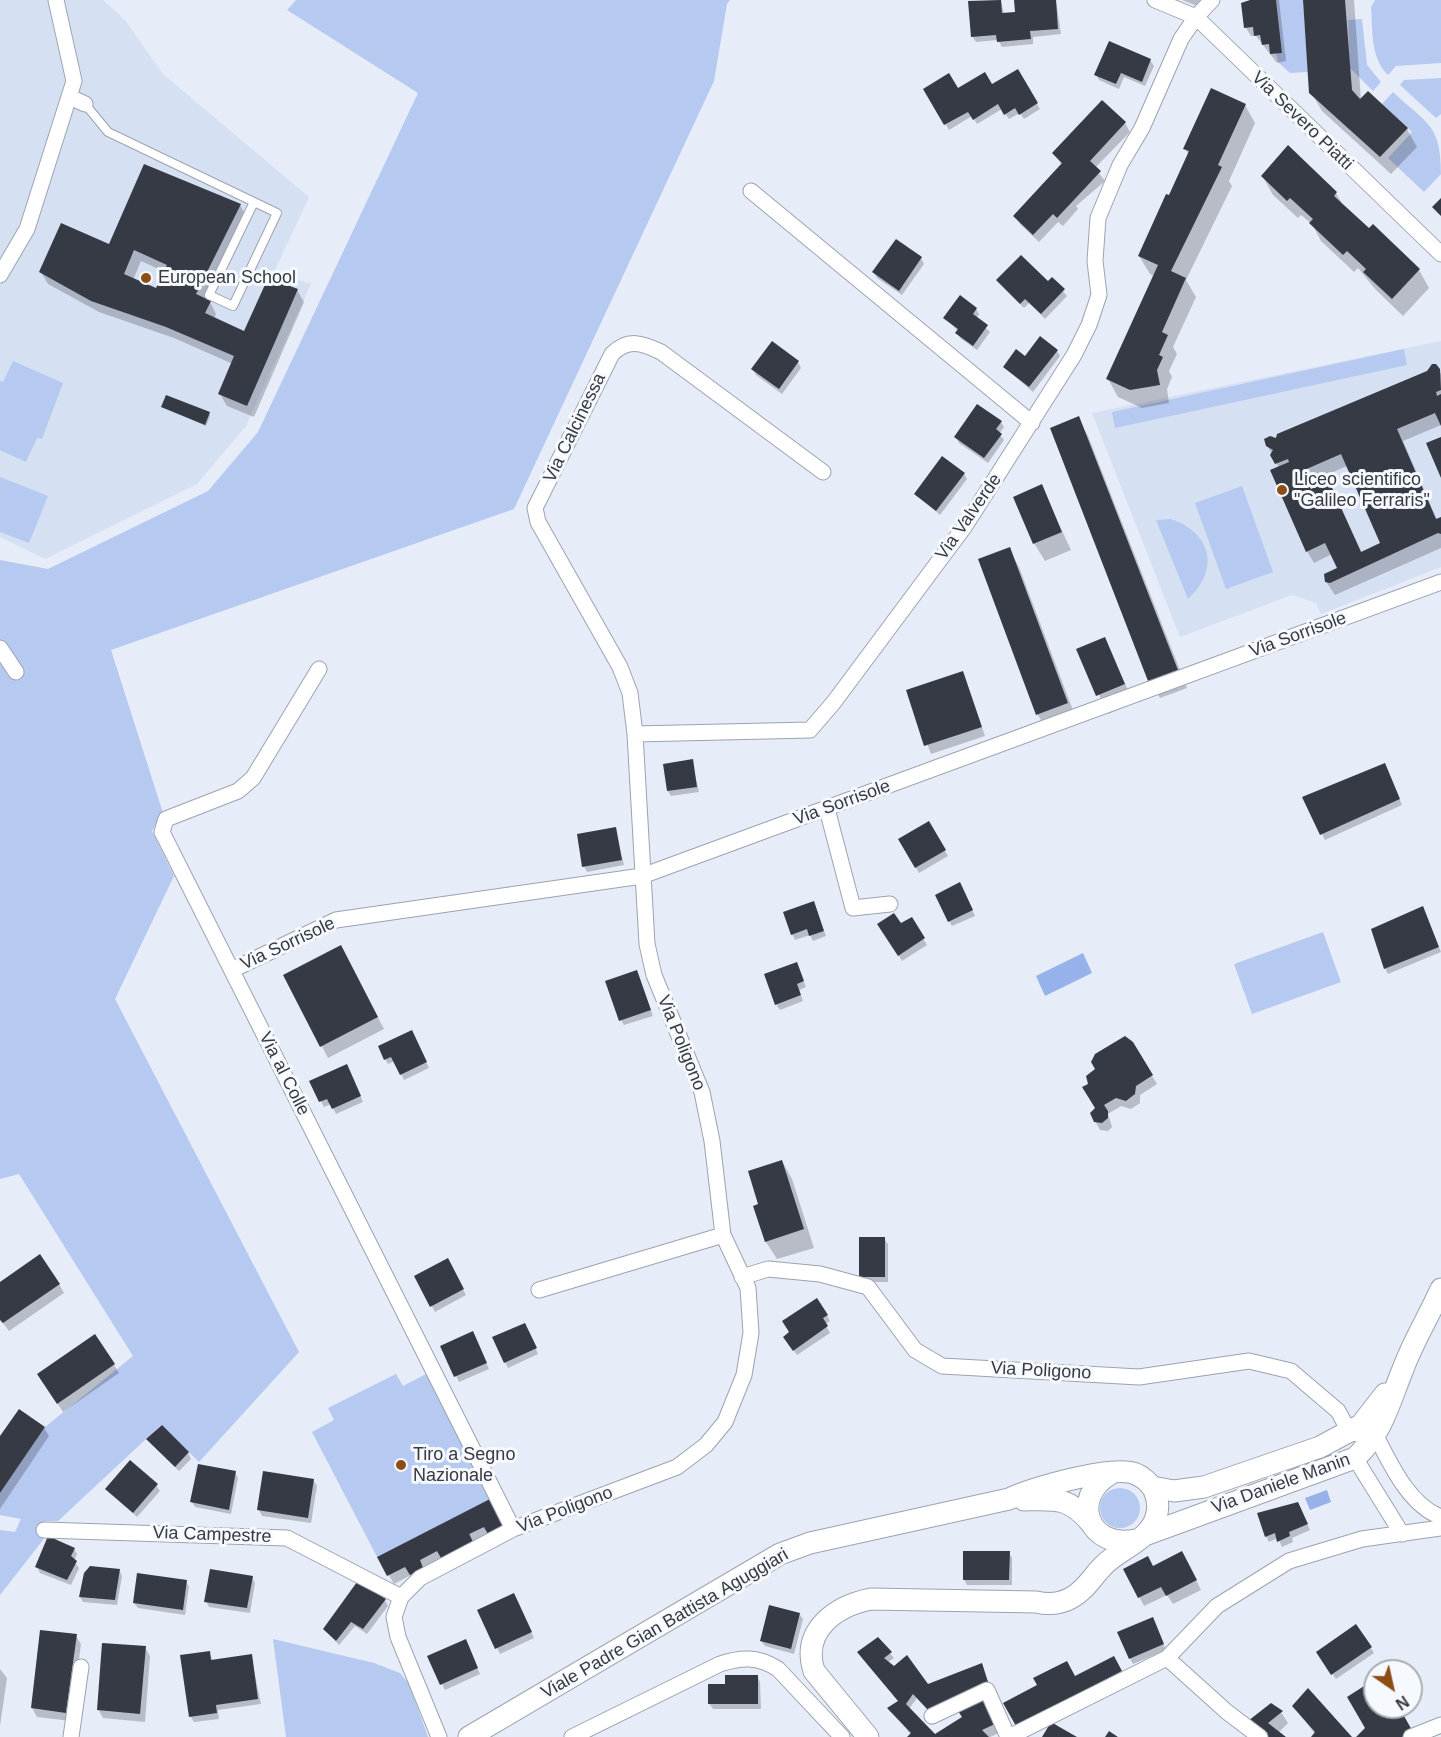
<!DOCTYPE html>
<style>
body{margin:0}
#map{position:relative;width:1441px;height:1737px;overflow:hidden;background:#e6ecf8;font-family:Helvetica,sans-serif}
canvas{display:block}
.north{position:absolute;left:1363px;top:1659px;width:60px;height:60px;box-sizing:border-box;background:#f6f9fe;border:2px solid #aaadb2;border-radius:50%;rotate:146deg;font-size:16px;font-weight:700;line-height:24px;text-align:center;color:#383a3f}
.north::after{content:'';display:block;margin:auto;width:21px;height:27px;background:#8d4d17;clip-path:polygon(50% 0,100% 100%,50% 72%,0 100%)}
</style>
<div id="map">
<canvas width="1441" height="1737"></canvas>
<div class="north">N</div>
</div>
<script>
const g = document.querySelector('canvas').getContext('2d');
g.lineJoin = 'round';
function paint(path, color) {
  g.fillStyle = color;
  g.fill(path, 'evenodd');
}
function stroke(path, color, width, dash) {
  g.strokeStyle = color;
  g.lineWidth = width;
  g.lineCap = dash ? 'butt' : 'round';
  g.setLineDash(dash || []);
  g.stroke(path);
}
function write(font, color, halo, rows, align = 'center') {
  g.font = font + ' Helvetica,sans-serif';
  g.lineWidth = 6;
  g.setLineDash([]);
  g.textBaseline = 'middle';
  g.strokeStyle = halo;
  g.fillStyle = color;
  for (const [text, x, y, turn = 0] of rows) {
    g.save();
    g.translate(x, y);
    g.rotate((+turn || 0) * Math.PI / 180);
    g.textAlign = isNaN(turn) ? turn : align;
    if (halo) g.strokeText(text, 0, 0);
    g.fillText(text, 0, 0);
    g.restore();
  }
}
paint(new Path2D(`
 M0 0H103L125 20 163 74 309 197 274 272 311 284 246 426 197 484 45 559 0 537Z
 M1441 341V567L1321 614 1316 603 1292 595 1180 637 1092 413Z`), '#d6e0f3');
paint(new Path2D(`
 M296 0H730L727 4 714 81 514 509 111 650 163 813 152 831 174 876 115 999 299 1352 199 1462 161 1425 58 1521H45L43 1540 0 1595V1530L15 1532 21 1519 0 1515V1493L45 1427 133 1356 19 1174 0 1179V560L48 569 208 491 258 432 418 93 287 10Z
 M1276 0H1303L1308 72 1290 73 1278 62 1276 54 1282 52Z
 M1375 0H1441V63L1396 66 1388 75C1370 57 1373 31 1371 7Z
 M1362 19 1367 65 1381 82 1373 91 1350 68 1348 20Z
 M1441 78V114L1436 118 1400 85 1404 80Z
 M1393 92C1427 124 1441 124 1441 174L1424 192 1388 158 1412 132 1382 104Z
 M1404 349 1407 365 1115 428 1112 412Z
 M13 361 63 383 42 439 37 438 26 462 0 450V381L3 382Z
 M0 477 48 496 29 543 0 532Z
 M1242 486 1273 572 1226 589 1195 503Z
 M1171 519C1212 533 1220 570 1188 599L1156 520Z
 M1323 932 1341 982 1252 1014 1234 964Z
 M396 1374 403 1386 426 1374 504 1526 488 1534 483 1527 470 1534 473 1542 441 1558 437 1551 420 1560 423 1568 410 1575 405 1567 387 1576 312 1432 334 1420 328 1408Z
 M1100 1508a20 20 0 1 1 40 0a20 20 0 1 1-40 0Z
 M273 1639 374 1663 400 1673 409 1684 428 1737H286Z`), '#b6c9f1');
paint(new Path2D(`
 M1083 953 1092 973 1045 996 1036 976Z
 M1327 1490 1331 1502 1310 1510 1305 1498Z`), '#97b2eb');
paint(new Path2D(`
 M1001 0 1004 14 1016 13 1015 0H1056L1061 34 1033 37V44L1002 47 998 40 976 42 972 36 970 2Z
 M1182 0H1200L1197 6Z
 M1252 0H1279L1286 61 1277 63 1256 36H1251L1246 28Z
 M1304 0H1354L1361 101 1407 129 1417 147 1391 174 1322 111 1311 92Z
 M1150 60 1154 66 1145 86 1124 77 1119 89 1099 80 1096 75Z
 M1017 71 1040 109 1024 119 1020 113 1009 119 1002 109 977 124 972 116 949 130 925 89 958 90 992 86Z
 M1245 105 1255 123 1229 181 1232 186 1186 280 1196 297 1173 347 1177 354 1169 371 1172 377 1167 389 1169 403 1142 408 1118 397 1108 379 1154 276 1150 274 1139 256 1189 155 1185 149Z
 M1125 123 1130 132 1095 168 1105 181 1076 206 1078 209 1063 226 1058 222 1039 242 1020 224 1015 216 1062 165 1054 154Z
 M1288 147 1336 193 1344 207 1369 230 1419 270 1429 288 1403 316 1376 290 1358 268 1354 272 1321 241 1312 224 1301 215 1298 218 1273 195 1263 177Z
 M240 205 247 217 205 300 210 302 216 314 214 319 245 333 297 290 304 302 254 417 227 406 220 394 233 364 174 338 99 312 48 284 41 272 109 246ZM141 261 165 272 156 290 133 280Z
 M896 241 921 258 924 264 902 295 877 278 874 272Z
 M1052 279 1067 296 1045 319 1029 303 1024 308 998 281 1048 283Z
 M976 309 979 314 976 319 990 332 977 350 960 338 958 331 945 318Z
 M772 344 798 362 801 368 782 394 756 375 753 369Z
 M1057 351 1060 356 1033 392 1004 367 1025 358Z
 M1435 365 1441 374V425L1403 441 1437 520 1441 518V548L1335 595 1325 580 1339 569 1332 554 1314 563 1307 551 1279 468 1266 443 1428 372ZM1347 466 1382 544 1362 553 1329 483 1311 491 1308 483Z
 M163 407 209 413 210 416 206 426Z
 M1078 418 1088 436 1187 688 1160 698 1150 680 1052 429Z
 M1001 422 1004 427 999 434 1004 440 988 463 959 443 956 437Z
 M964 474 967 479 940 515 916 494Z
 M1041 486 1071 550 1045 561 1034 543Z
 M1009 549 1019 567 1077 721 1048 732 1038 715 980 560Z
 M1104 639 1134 703 1108 714 1078 650Z
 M962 672 985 736 931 754 907 691Z
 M692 761 699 792 671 796 668 791Z
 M1387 770 1402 805 1325 840 1322 834Z
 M928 823 948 856 919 873 900 839Z
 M615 828 624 865 587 872 584 866Z
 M963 890 975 916 952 926 949 921Z
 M816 908 826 936 813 941 810 935 795 940 792 934Z
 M1425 913 1441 952 1388 974 1385 968Z
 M911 919 927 945 902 961 879 924 901 926Z
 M347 959 384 1029 328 1058 285 976Z
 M797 964 806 987 799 990 803 1001 780 1010 776 1004Z
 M639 978 653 1016 624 1025 621 1020Z
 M414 1037 429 1068 404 1080 395 1061 388 1064 385 1059Z
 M1132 1043 1157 1084 1140 1095V1103L1131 1109 1121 1106 1108 1114 1112 1127 1108 1131 1100 1130 1095 1121Z
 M350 1071 363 1102 336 1114 331 1104 324 1107 311 1082Z
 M782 1161 792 1179 814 1248 777 1259 766 1242 760 1205Z
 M884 1239 888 1244V1282H864L860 1276Z
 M447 1260 466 1295 435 1312 416 1277Z
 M0 1283 59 1284 64 1293 9 1331 0 1319Z
 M827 1315 830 1321 825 1324 830 1333 797 1355 785 1337Z
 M528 1330 538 1354 508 1368 494 1338Z
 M476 1339 489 1369 459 1382 442 1346Z
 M114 1365 119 1373 63 1412 44 1383Z
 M44 1428 49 1436 0 1509V1439Z
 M148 1439 188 1453 191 1459 179 1471Z
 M235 1472 238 1478 231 1514 195 1507 192 1502Z
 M313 1480 317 1486 311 1523 262 1516 259 1510Z
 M156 1485 160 1491 137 1517 107 1489Z
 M490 1501 508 1535 416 1582 411 1575 394 1584 379 1558Z
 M1301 1510 1310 1530 1292 1538 1293 1542 1282 1547 1278 1538 1269 1542 1266 1536Z
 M74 1549 77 1554 74 1561 79 1568 71 1585 40 1573 37 1567Z
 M1009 1553 1012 1558V1585H967L964 1579Z
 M1187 1561 1201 1590 1173 1604 1167 1595 1144 1606 1125 1570Z
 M119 1570 122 1576 117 1605 83 1602 80 1597Z
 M252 1578 255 1583 250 1613 209 1607 206 1601Z
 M186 1581 189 1587 185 1615 138 1608 134 1603Z
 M385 1600 388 1606 367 1634 355 1626 339 1645 325 1629Z
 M517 1600 534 1638 500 1654 479 1610Z
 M799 1614 803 1619 794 1654 765 1646 761 1641Z
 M1155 1624 1166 1650 1133 1664 1130 1658Z
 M1356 1626 1374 1653 1336 1679 1321 1658Z
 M76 1636 81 1644 71 1721 37 1717 32 1708Z
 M878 1639 894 1658 887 1663 928 1686 981 1665 993 1694 980 1699 999 1733 990 1737H909L911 1735 889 1708 899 1702 862 1658ZM917 1698 936 1720 957 1708 963 1718 935 1735 909 1709Z
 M468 1647 480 1674 445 1690 429 1657Z
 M145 1648 150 1656 145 1722 103 1718 98 1709Z
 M209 1653 213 1661 251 1656 261 1704 218 1710 219 1719 194 1722 191 1717 182 1656Z
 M1113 1658 1123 1677 1020 1731 1075 1678Z
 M0 1669 7 1678 0 1726Z
 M757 1676 760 1682 761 1709H713L709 1703 726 1685Z
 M1294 1706 1350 1737H1313L1315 1734Z
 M1281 1712 1288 1723 1278 1733 1283 1737 1250 1722Z`), '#0003');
paint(new Path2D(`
 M1001 0 1002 13 1015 12 1014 0H1056L1058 29 1030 31 1031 39 997 42 996 35 971 37 968 1Z
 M1250 0H1276L1282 53 1270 54 1269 44 1262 45 1260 35 1254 36 1253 27 1244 28 1241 3Z
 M1303 0H1345L1352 90 1360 99 1368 91 1408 128 1380 157 1309 93Z
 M1109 41 1151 59 1142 82 1121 73 1116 84 1094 75Z
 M1018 69 1038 103 1019 115 1015 108 1004 115 998 104 973 120 968 112 944 125 923 89 949 73 958 88 985 72 992 84Z
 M1211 88 1246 104 1218 165 1222 167 1171 271 1186 278 1162 332 1168 335 1159 355 1163 357 1157 370 1160 385 1130 390 1106 379 1158 265 1138 256 1166 194 1169 195 1189 151 1183 149Z
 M1102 100 1126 122 1090 161 1101 171 1057 218 1053 214 1033 235 1013 216 1062 163 1052 153Z
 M1288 145 1337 192 1334 196 1369 228 1373 224 1420 269 1392 299 1363 272 1366 269 1347 251 1343 255 1309 223 1313 219 1290 198 1287 201 1261 176Z
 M144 164 241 204 196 294 211 301 205 313 244 331 268 278 298 289 247 406 218 394 234 356 166 327 91 301 39 272 61 223 109 244ZM134 250 167 265 156 288 124 274Z
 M1441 198V216L1432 207Z
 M896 239 922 257 899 291 872 272Z
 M1021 255 1048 281 1052 277 1065 289 1041 314 1025 299 1020 304 996 280Z
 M960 295 977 308 973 314 988 325 973 346 955 333 958 329 943 318Z
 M1040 336 1058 350 1029 387 1003 367 1016 349 1025 356Z
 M772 341 799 361 779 389 751 369Z
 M1432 364H1436L1440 369 1441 390 1436 392 1437 396 1441 394V426L1435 413 1397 429 1436 519 1441 517V534L1438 533 1330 583 1325 582 1324 574 1337 568 1325 543 1306 552 1270 470 1289 462 1288 459 1275 464 1270 455 1273 450 1266 446 1264 439 1270 436 1276 438 1277 434 1427 371ZM1341 454 1380 543 1361 552 1329 481 1311 489 1302 471Z
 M166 395 210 412 205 425 161 407Z
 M977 404 1002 421 996 429 1002 434 984 458 954 437Z
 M1079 416 1178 670 1148 681 1050 428Z
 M1441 437V478L1426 443Z
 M942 456 965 473 936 511 914 494Z
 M1042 484 1062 532 1033 544 1013 497Z
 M1010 547 1068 703 1036 715 978 559Z
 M1105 637 1125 684 1096 696 1076 649Z
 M963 671 982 727 924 746 906 690Z
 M693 759 697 787 667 791 663 764Z
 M1385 763 1400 799 1320 835 1302 797Z
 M929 821 946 850 915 868 898 839Z
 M616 827 622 860 582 867 577 834Z
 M960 882 973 910 948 922 935 895Z
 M814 901 824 931 809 936 807 929 791 935 783 912Z
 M1423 906 1439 947 1384 969 1371 929Z
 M894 913 901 923 912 917 925 938 898 956 877 924Z
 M341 945 378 1017 320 1047 283 975Z
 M797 962 804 981 797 984 801 995 775 1005 764 974Z
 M637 970 651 1010 619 1021 605 981Z
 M412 1030 427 1062 400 1075 391 1057 384 1060 378 1046Z
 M1125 1036 1133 1042 1153 1075 1136 1086 1135 1094 1126 1101 1116 1098 1104 1105 1108 1111V1118L1102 1123 1094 1122 1090 1113 1095 1108 1082 1087 1088 1084 1086 1076 1095 1069 1091 1062 1095 1054Z
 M347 1064 361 1096 332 1109 327 1099 319 1102 309 1081Z
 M782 1160 804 1229 765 1242 753 1206 758 1204 748 1171Z
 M859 1237H885V1277H859Z
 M40 1254 60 1284 3 1323 0 1320V1282Z
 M448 1258 464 1289 430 1307 414 1276Z
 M817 1298 828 1315 823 1318 828 1326 793 1351 783 1337 789 1332 782 1321Z
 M525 1323 537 1348 504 1363 492 1337Z
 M473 1331 487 1363 454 1377 440 1346Z
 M95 1334 115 1364 57 1404 37 1374Z
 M19 1409 45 1427 0 1493V1436Z
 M162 1425 189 1452 175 1467 146 1439Z
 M130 1460 158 1484 133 1513 105 1489Z
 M198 1464 236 1471 229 1510 190 1502Z
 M263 1471 314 1479 308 1518 257 1510Z
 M490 1499 504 1526 488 1534 484 1527 469 1534 473 1542 441 1558 437 1551 420 1560 423 1568 410 1575 405 1567 387 1576 377 1557Z
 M1298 1502 1308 1524 1289 1532 1290 1536 1277 1542 1275 1533 1265 1537 1257 1513Z
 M48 1536 75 1548 71 1556 77 1561 67 1580 35 1567Z
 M963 1551H1010L1009 1580H963Z
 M1182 1551 1197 1580 1166 1596 1161 1587 1138 1598 1123 1569 1148 1556 1153 1566Z
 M90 1566 120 1569 115 1600 79 1597 84 1573Z
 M210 1569 253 1576 247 1608 204 1602Z
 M137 1573 187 1580 183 1610 133 1603Z
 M357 1582 386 1599 363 1629 351 1622 336 1641 323 1629Z
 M514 1593 532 1632 495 1649 477 1610Z
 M769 1605 800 1613 791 1649 760 1641Z
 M1153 1617 1164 1644 1129 1659 1117 1632Z
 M1356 1624 1372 1647 1331 1675 1316 1652Z
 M40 1630 77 1634 66 1713 31 1708Z
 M878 1637 892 1652 884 1658 894 1666 907 1655 928 1684 982 1663 989 1685 930 1712 913 1694 906 1704 935 1734 962 1717 956 1708 982 1698 995 1724 982 1730 989 1737H907L911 1733 887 1708 898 1701 857 1652Z
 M466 1639 478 1668 440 1685 427 1656Z
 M102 1643 146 1646 140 1714 97 1710Z
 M210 1651 211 1660 252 1654 258 1699 216 1705 217 1713 189 1717 180 1655Z
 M1114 1656 1122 1671 1016 1726 1003 1703 1037 1685 1033 1678 1067 1661 1075 1676Z
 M725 1675H758V1704H708V1684H725Z
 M1375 1679V1707H1399L1413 1732 1402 1737H1356L1365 1728 1347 1697Z
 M1308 1688 1352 1737H1311L1315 1732 1292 1706Z
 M1271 1703 1283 1711 1268 1723 1286 1737H1267L1248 1721Z
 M1051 1722 1063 1729 1077 1737H1042Z
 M1109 1731 1118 1737H1105Z`), '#363a44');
const lane = new Path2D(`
 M85 104 108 132 277 213 233 306 209 295 254 202`);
const street = new Path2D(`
 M1155 0 1196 17 1441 254
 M70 97 85 104
 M751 191 1032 423
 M0 275 27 229 74 81 56 0
 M0 648 16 672
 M319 669 253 778 238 791 166 819 162 832 513 1529
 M635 734 630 693 620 667 538 522 535 508 612 354C628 338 642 343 661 352L823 472
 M827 809 853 908 890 904
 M232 970 336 920 642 876 1441 582
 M742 1277 768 1269 820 1274 868 1287 915 1350 942 1366 1139 1377 1249 1361 1291 1371 1338 1411 1350 1433 1376 1436C1391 1465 1409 1505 1441 1517
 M539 1290 723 1235
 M1355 1458 1402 1534
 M44 1530 287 1538 401 1597
 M1167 1658 1227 1712 1260 1737
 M932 1716 987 1690 1008 1737
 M71 1737 81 1667
 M439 1737 398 1637 394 1617 401 1597 420 1578 513 1529 677 1467 706 1445 725 1422 744 1375 751 1333 748 1288 723 1235 712 1141 702 1092 654 975 647 944 635 734 810 730 834 702 965 526 1074 355 1089 325 1099 295 1095 261 1098 218 1120 165 1142 128 1181 39 1196 17 1212 0
 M572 1737 720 1664C741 1657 758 1656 778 1669L842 1737
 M1009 1737 1167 1658 1217 1606 1289 1561 1362 1539 1441 1528
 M1411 1737 1441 1725`);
const secondary = new Path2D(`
 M1110 1474C1069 1499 1089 1550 1136 1540
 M1152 1487 1174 1491 1204 1487 1320 1447 1361 1425 1385 1394
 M1024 1500C1056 1499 1069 1497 1091 1523
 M1145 1535 1355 1458C1383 1433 1389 1403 1403 1369 1413 1342 1429 1316 1441 1289
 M469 1737 780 1554 810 1543 1009 1499C1033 1488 1109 1466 1133 1473 1142 1476 1150 1483 1154 1490 1158 1499 1159 1508 1156 1517 1150 1540 1119 1549 1103 1566 1092 1577 1086 1590 1071 1598 1060 1604 1049 1605 1036 1602L871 1599C836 1606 801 1630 814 1671L868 1737`);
stroke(lane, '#9da3ae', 10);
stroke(street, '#9da3ae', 17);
stroke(secondary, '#9da3ae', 23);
stroke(lane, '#fff', 8);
stroke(street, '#fff', 15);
stroke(secondary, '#fff', 21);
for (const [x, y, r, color] of [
 [146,278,6,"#8d4d17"],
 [1282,490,6,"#8d4d17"],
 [401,1465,6,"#8d4d17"]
]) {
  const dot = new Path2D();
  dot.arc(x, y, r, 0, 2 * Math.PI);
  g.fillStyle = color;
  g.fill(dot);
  stroke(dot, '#f6f9fe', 2);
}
write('18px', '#383a3f', '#f6f9fe', [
 ["Via Severo Piatti",1302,121,44],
 ["Via Calcinessa",575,428,-64],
 ["Via Valverde",969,517,-55],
 ["Via Sorrisole",1298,635,-20],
 ["Via Sorrisole",842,803,-20],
 ["Via Sorrisole",288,944,-25],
 ["Via Poligono",681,1043,68],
 ["Via al Colle",284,1074,63],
 ["Via Poligono",1041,1371,3],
 ["Via Daniele Manin",1281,1484,-20],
 ["Via Poligono",565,1510,-21],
 ["Via Campestre",212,1535,2],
 ["Viale Padre Gian Battista Aguggiari",665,1624,-30]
]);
write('18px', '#383a3f', '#f6f9fe', [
 ["European School",158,278],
 ["Liceo scientifico",1294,480],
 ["\"Galileo Ferraris\"",1294,501],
 ["Tiro a Segno",413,1455],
 ["Nazionale",413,1476]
], 'left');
</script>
